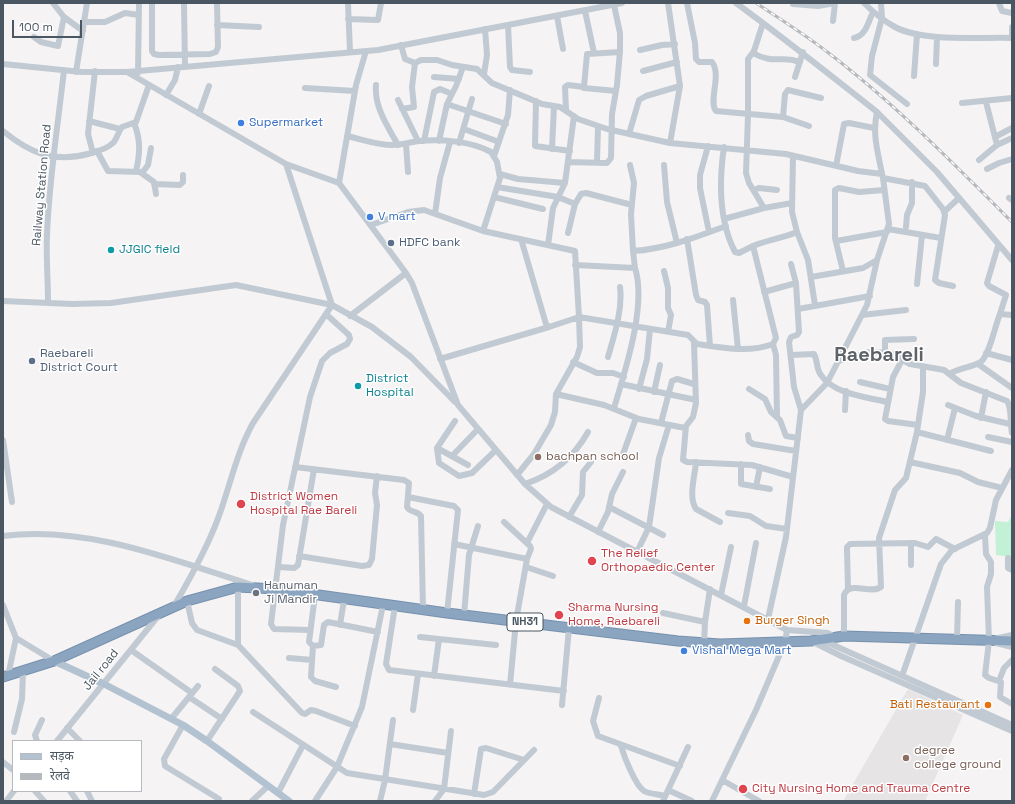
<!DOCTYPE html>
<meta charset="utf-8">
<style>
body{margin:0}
#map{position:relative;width:1015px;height:804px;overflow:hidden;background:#f5f3f3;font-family:"Space Grotesk","Noto Sans Devanagari",sans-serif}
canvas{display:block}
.frame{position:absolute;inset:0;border:4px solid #4a5661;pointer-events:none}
.legend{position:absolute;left:12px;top:740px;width:130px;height:52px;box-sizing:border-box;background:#fff;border:1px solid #b7bbc0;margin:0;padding:5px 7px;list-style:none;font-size:12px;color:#4a5661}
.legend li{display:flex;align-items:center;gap:8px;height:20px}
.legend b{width:20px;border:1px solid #b7bbc0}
.scale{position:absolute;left:12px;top:20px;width:70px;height:18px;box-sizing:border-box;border:2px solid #4a5661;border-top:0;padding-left:5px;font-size:12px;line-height:14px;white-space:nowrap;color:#4a5661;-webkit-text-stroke:3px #fff;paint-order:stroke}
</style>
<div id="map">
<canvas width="1015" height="804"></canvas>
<div class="frame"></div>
<ul class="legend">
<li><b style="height:5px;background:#b3c2d1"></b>सड़क</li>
<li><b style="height:5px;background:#b5b8bd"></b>रेलवे</li>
</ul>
<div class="scale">100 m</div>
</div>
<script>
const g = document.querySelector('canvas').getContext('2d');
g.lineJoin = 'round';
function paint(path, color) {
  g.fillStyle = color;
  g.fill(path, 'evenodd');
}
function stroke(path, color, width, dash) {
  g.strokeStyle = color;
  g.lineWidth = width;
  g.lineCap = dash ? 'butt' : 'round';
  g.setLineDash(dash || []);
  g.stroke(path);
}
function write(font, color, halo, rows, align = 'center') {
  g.font = font + ' "Space Grotesk",sans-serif';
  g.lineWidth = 3;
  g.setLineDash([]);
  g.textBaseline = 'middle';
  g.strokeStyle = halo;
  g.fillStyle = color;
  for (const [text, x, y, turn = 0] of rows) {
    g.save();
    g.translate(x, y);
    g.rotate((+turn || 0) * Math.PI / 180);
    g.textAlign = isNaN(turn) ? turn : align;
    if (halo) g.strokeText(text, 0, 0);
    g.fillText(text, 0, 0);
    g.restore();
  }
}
paint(new Path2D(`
 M908 689 963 715 925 801H843Z`), '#e6e4e5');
paint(new Path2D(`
 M1012 515V557L996 555 995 521 1008 522Z`), '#c3f1d5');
const highway = new Path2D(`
 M3 677 54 661 187 601 238 587 276 589 447 613 678 641 720 644 811 641 844 636 1012 641`);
stroke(highway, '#7690ad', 11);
stroke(new Path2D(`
 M53 3 64 17 83 31
 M152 3V51L154 54 159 55 210 54 216 52 218 47 217 3
 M184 3 185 66
 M348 3 350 52
 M668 3 680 86 670 143 786 154 858 171 882 174 883 178 889 224 877 260 867 305 827 383 801 410 786 537 768 619
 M687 3 695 43 696 59 699 62H712C722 75 708 101 716 111L783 117 809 126
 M736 3C784 38 830 75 877 112
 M864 3C873 12 884 21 895 27 923 42 980 37 1012 38
 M881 3 882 18 872 56 870 75 907 104
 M999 3 1002 11 1012 13
 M793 4 818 6 835 3 833 21
 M585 11 594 53
 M557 16 563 49
 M348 19 378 20 381 3
 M84 22H105L125 13 139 15
 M763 23 754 51 748 59V115L746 173 749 183 764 208 792 203
 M217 25 259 27
 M508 25 510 67 512 70 530 72
 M34 37 41 42 58 46 64 17
 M854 38C866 36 868 22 873 12
 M1012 38V27
 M401 45 405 59 415 63
 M640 50 662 45 675 44
 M753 53C773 65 784 55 799 62
 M3 64 82 72H127L286 164 339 183 406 273 412 283 458 405 525 484 551 507 787 630 785 642 756 710 712 801
 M936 64 937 37
 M643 71 677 62
 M76 72 87 3
 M127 72 378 50 622 3
 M138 73 139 3
 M484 74 487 55 485 29
 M914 76 917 34
 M434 77 459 79
 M795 77 803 52
 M376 85C374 107 388 127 398 145
 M305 88 355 91
 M584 88 616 91
 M166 95 175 80 178 67
 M398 100 418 141
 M536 101 535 146 570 151
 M986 102 997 145 1012 138
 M962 103 1012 98
 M447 104 506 124
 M402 109 414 107 412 87 415 63 421 60H437L452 65 477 69 492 83 542 104 560 107 578 119 607 129 670 143
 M566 110 565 87 568 85 584 87 587 54 620 52
 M199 114 209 86
 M783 117 785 94 788 90 821 98
 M89 121 120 129
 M134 123C141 140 140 154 136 171
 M464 129 499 142
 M3 131C30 153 53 163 88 154 96 152 107 149 113 143 117 139 118 132 122 127L136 122 149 85
 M629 134 639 100 646 96 680 86
 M347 136C361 139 377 145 392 145 401 145 410 142 419 141 441 139 471 141 491 152L497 162 500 178 483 231
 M995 137 1012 128
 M424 141 434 92 440 89 452 94
 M439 141 447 104 456 86 463 67
 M459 143 472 99
 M406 144 408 172
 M708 146 700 175V188L709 232
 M552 149 554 106
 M97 151 108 171 140 172 154 182 156 194
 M93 153 88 134 95 71
 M494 156 508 115 510 90
 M793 156 792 212 797 232 808 260 815 305
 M979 160 997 145
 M569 162 607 163 611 158 612 114 617 85 620 51V33L614 5
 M597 162 598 126
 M630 165 634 183 631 214 633 251
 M664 165 667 202 677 243
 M836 166 844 124 849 123 874 128
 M987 169 999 163 1012 159
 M142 173 148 165 151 148
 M500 174 518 179 565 183
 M882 174C878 152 872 135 877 112L937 172 1012 260
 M883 178 925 186 943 209 945 215 935 280 939 283 953 286
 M339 183 356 85 366 51
 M154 184 180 185 183 182V175
 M497 187 558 197 575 204
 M754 190 759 188 777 190
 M494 197 543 209
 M1009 198 1012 200
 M945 211 959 198
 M435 214 440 178 450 142
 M724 219 764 208
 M371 225 408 212 424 210 483 231 575 251 579 317 688 335 697 344C722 348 749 353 773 344L776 338 753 246 739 253 735 252C719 221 719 181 724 147
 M906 227 907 215 912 203V182
 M888 229 941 238
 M568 233 575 204 581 194 586 193 632 205
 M687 239 696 295 698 300 705 302 707 305 710 346
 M836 241 887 232
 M548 245 553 208 565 183 574 116
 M753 246C768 240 783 238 797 232
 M998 246 987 283 989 286 1006 295 1000 314 1012 315
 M791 264 796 283 799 332 797 335 791 337 789 342 794 387 801 410
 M575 265 635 268 633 251C666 249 696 237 726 226
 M664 271 668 288V308L671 315 668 332
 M843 271 835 238V190L839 188 859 192 884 190
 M811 277 863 268 877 260
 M917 284 922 235
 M764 292 796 283
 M733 300 738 349
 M3 301 72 304 111 303 236 285 332 305 372 327 411 357 455 402
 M48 303C48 280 46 258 47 235 49 180 58 125 64 70
 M798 309 870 296
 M862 315 906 310
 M350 316 406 273
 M694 343 696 403 693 417 686 426 683 460 687 462 752 465 793 477
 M773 344 776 355 777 417
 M885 352V340L914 339
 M986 353 1012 360
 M791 355 814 354C818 361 816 369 821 375 833 394 867 397 887 402
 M608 357C614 336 623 309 620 287
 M440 359 549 327
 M839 361 869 352 890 353 910 364 944 370 961 383 1007 401C1012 407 1010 424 1012 433
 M573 362 597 373H613L624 377
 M978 364 1012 388
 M949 374C961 367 969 368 979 363 989 359 995 325 1000 314
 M860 382 890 389
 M621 384 696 400
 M639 389 647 359 650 329
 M749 389 765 399 771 412 780 420 786 436 798 438
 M654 392 660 365
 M556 394 604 405 639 419 685 428
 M948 405 976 416 1010 424
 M614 408C625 371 647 305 635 268
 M845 410 846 391
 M981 418 986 392
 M455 421 437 448 439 463 459 476 472 473 496 450
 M661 423 672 381 677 379 694 384
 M918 425 923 392V367
 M917 432 991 451
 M748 435 749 441 753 444 796 451
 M988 437 1012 442
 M3 440 12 502
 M947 440 955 408
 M437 448 468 465
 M452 456 478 429
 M622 457 636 418
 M696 462C695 476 688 497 696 509L720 522
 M910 462 960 473 978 482 1002 488
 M741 464V484L770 489
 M295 467 404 480 409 483 407 507C410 513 417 510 421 516L423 610
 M517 475 534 454 551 425 555 412 556 394 577 357 580 347 579 317 549 327 546 324 521 239
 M525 484C552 475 574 457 588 432
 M756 487 760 467
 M408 497 454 506 458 510 447 613
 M609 507 663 535
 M728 513 750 516 766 526 787 529
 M569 517 582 495 583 472 591 462
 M504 522 530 546 531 549 527 559
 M598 532 608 512 612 494 623 472
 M3 536C87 525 173 560 252 585
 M985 536 986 554 991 562V574L987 587 989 641 985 675 989 678 1001 682 1000 697 1012 704
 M527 543 547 504
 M911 543V565
 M454 544 527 559 516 621 510 685
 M637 552 649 527 659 458 669 425
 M299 556 362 566 369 565 372 559 377 505 375 493 377 476
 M1008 558V568L1012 570
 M279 567 294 568 298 565 314 469
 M526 567 553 576
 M238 587V645
 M848 589 847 550V547L850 544 915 543 928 547 936 539 955 549
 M315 595 309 642 313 646 311 677 315 681 336 687
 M721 595 731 547
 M187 601 192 623 197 630 238 645 302 713 305 714 311 710 316 711 355 726
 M3 605 16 638 54 661
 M174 606C191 577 209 545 220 513 231 482 237 452 253 423L332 305 286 164
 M395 606 386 664 389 670 564 691
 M744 606 756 543
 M663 613 705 622
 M464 615 469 555 478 526
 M340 625 344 600
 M310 630 274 629 271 624 283 525 310 397 322 361 330 353 347 344 350 339 349 335 327 315
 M787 630 828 633 835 637
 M844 636V595C850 580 870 595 881 587L879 538 895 490 906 478 917 432 918 425 888 421 885 419 893 377 902 360
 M420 637 496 645
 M957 639 958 602
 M994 639 1012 635
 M822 640 1012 725
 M811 641 841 656 1012 731
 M704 643 705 622 710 589
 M996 643 1012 647
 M313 646 321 645 324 625 328 622 378 632
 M131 650 192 693
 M289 658 312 660
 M8 676 16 638
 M434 676 439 639
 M902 676 941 564 952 550 987 533 990 528 996 500 1012 470
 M999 681 1004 668 1012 660
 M189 697 222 719
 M599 698 593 721 598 736 680 766
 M562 705 569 628
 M413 710 418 674
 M253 712 347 773 484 795 493 792 534 750
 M171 719 198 686
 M183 725 164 759 165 766 219 799
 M67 728 80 741
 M14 732 22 699 23 671
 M37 741 35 735 42 720
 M57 741 159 615
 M207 741 240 691 238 686 215 669
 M390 744 448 753
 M621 746C624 756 635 785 644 791 649 794 659 794 665 796
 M3 762 13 770
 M722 780 759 801
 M668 790 692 801
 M35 791 44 801
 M70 791 77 801
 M87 791 92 801
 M278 793 303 745
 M474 794 481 749 486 748 524 760
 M6 801 14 791
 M252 801 268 786
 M315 801 337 767 362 707 383 605
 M380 801 385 780 393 720
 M435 801 444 789 451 731
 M663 801 688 747`), '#c1cad2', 6);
stroke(new Path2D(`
 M54 661 104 684 183 725 207 741 289 801`), '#b3c2d1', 7);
stroke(highway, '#8ba5c1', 9);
const rail = new Path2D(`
 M756 3C780 19 804 34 826 51 892 101 954 164 1012 222`);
stroke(rail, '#b5b8bd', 3);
stroke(rail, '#fff', 1.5, [4.5]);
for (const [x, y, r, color] of [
 [241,123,4,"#3f7fe0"],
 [370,217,4,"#3f7fe0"],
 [391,243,4,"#5c6f8a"],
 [111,250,4,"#0f9aa8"],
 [32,361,4,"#5c6f8a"],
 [358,386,4,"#0f9aa8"],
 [538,457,4,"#8d6e63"],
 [241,504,5,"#e0444e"],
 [592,561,5,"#e0444e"],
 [256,593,4,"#6b7280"],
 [559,615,5,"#e0444e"],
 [747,621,4,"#e8710a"],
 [684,651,4,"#3f7fe0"],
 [988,705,4,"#e8710a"],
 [906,758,4,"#8d6e63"],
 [743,789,5,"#e0444e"]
]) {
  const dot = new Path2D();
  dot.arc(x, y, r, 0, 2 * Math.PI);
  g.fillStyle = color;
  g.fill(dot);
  stroke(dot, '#fff', 1.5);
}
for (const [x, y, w] of [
 [525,622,36]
]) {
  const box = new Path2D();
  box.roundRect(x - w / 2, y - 9, w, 18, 3);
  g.fillStyle = '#fff';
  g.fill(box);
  stroke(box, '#4a5661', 1);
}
write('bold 11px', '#4a5661', null, [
 ["NH31",525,622]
]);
write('12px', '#366cbe', '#fff', [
 ["Supermarket",249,123],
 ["V mart",378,217],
 ["Vishal Mega Mart",692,651]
], 'left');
write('12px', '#4a5661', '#fff', [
 ["Railway Station Road",42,185,-85],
 ["Jail road",101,670,-51]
]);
write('12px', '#4e5e75', '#fff', [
 ["HDFC bank",399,243],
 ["Raebareli",40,354],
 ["District Court",40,368]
], 'left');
write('12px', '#0d838f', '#fff', [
 ["JJGIC field",119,250],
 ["District",366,379],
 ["Hospital",366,393]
], 'left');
write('12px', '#785e54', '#fff', [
 ["bachpan school",546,457],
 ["degree",914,751],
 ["college ground",914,765]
], 'left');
write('12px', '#be3a42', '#fff', [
 ["District Women",250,497],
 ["Hospital Rae Bareli",250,511],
 ["The Relief",601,554],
 ["Orthopaedic Center",601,568],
 ["Sharma Nursing",568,608],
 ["Home, Raebareli",568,622],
 ["City Nursing Home and Trauma Centre",752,789]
], 'left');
write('12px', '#5b616d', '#fff', [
 ["Hanuman",264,586],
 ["Ji Mandir",264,600]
], 'left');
write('12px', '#c56008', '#fff', [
 ["Burger Singh",755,621],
 ["Bati Restaurant",980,705,"right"]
], 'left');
write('bold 20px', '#5f6368', '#fff', [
 ["Raebareli",879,356]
]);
</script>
